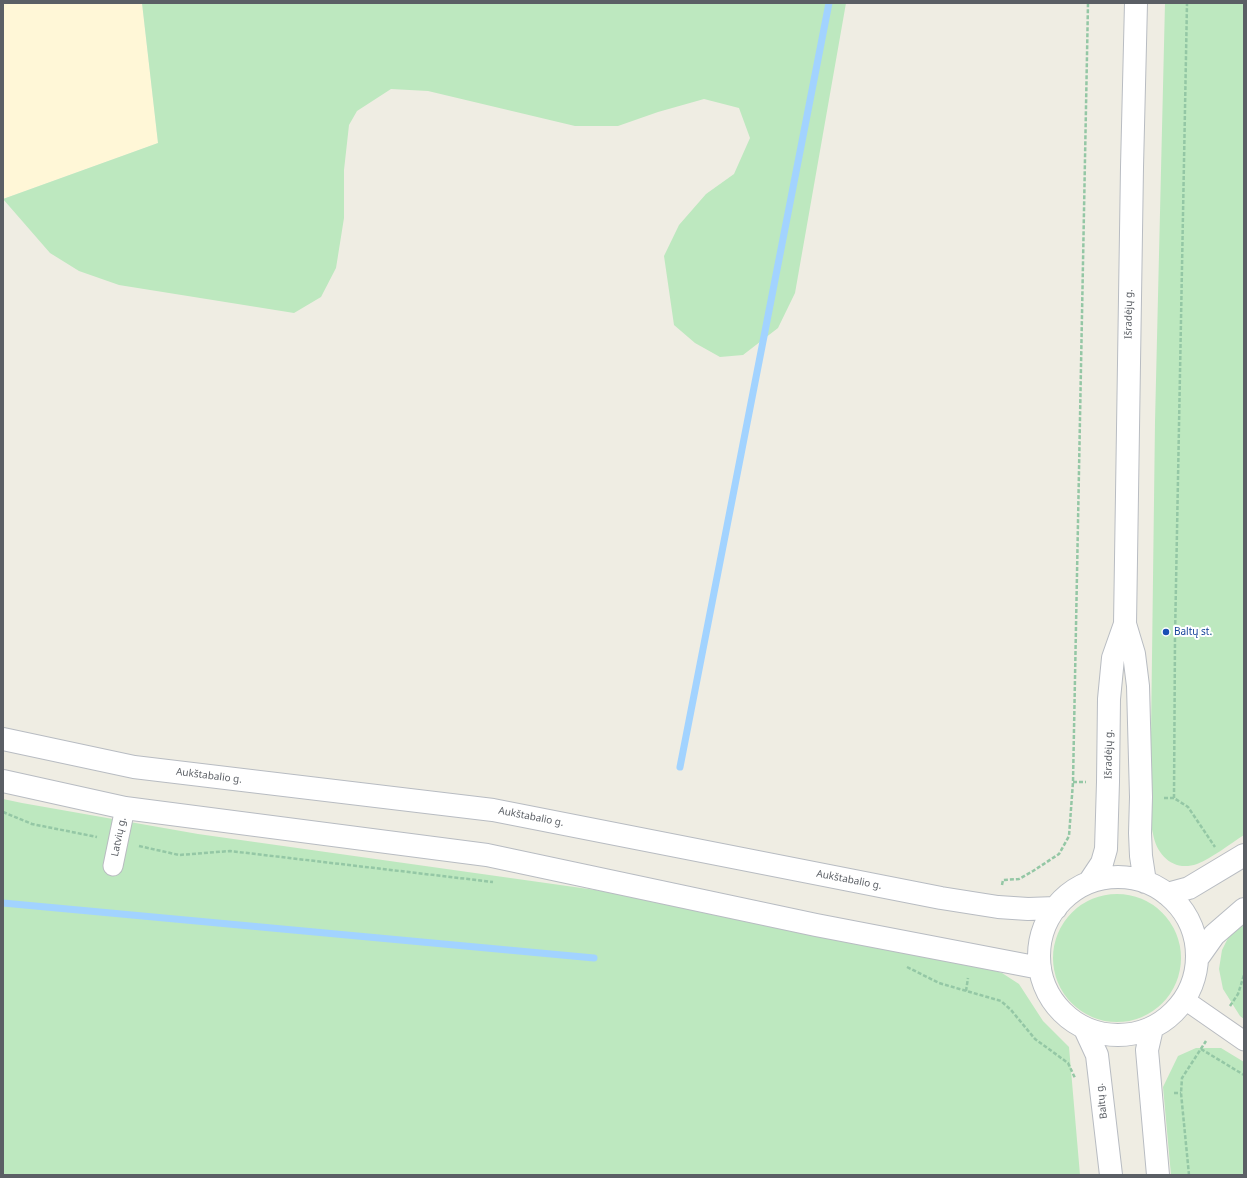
<!DOCTYPE html>
<meta charset="utf-8">
<style>
body{margin:0}
#map{position:relative;width:1247px;height:1178px;overflow:hidden;background:#efede3;font-family:"Noto Sans",sans-serif}
canvas{display:block}
.frame{position:absolute;inset:0;border:4px solid #5b5f65;pointer-events:none}
</style>
<div id="map">
<canvas width="1247" height="1178"></canvas>
<div class="frame"></div>
</div>
<script>
const g = document.querySelector('canvas').getContext('2d');
g.lineJoin = 'round';
function paint(path, color) {
  g.fillStyle = color;
  g.fill(path, 'evenodd');
}
function stroke(path, color, width, dash) {
  g.strokeStyle = color;
  g.lineWidth = width;
  g.lineCap = dash ? 'butt' : 'round';
  g.setLineDash(dash || []);
  g.stroke(path);
}
function write(font, color, halo, rows, align = 'center') {
  g.font = font + ' "Noto Sans",sans-serif';
  g.lineWidth = 4;
  g.setLineDash([]);
  g.textBaseline = 'middle';
  g.strokeStyle = halo;
  g.fillStyle = color;
  for (const [text, x, y, turn = 0] of rows) {
    g.save();
    g.translate(x, y);
    g.rotate((+turn || 0) * Math.PI / 180);
    g.textAlign = isNaN(turn) ? turn : align;
    if (halo) g.strokeText(text, 0, 0);
    g.fillText(text, 0, 0);
    g.restore();
  }
}
paint(new Path2D(`
 M3 3H142L158 143 3 199Z`), '#fff7d7');
paint(new Path2D(`
 M142 3H846L795 293 778 328 743 355 720 357 695 343 674 325 664 256 679 225 706 194 734 174 750 138 739 108 704 99 658 112 618 126H575L428 91 391 89 357 111 349 125 344 170V218L336 268 321 297 294 313 119 285 79 271 50 253 3 199 158 143Z
 M1165 3H1244V835C1230 844 1212 858 1197 864 1174 872 1157 856 1153 834 1151 827 1151 820 1150 813L1155 422Z
 M3 799 22 803 198 834 624 894 980 966 1002 973 1019 984 1043 1021 1069 1047 1080 1175H3Z
 M1053 958a64 64 0 1 1 128 0a64 64 0 1 1-128 0Z
 M1244 922V1019L1240 1016 1223 989 1219 969 1222 950 1229 936Z
 M1196 1048H1221L1244 1062V1175H1171L1163 1087 1178 1056Z`), '#bde8bf');
stroke(new Path2D(`
 M680 767 829 3
 M3 903 594 958`), '#a2d3ff', 7);
const street = new Path2D(`
 M113 866 125 808
 M1185 1000 1244 1041`);
const secondary = new Path2D(`
 M1125 624 1134 654 1138 686 1141 797 1140 833 1141 856 1145 882
 M3 739 134 767 493 810 941 898 998 907 1028 909 1056 908
 M3 781 125 808 487 855 816 925 1040 968
 M1039 956a79 79 0 1 1 158 0a79 79 0 1 1-158 0Z
 M1090 881 1102 863 1106 849 1108 782 1109 699 1113 658 1125 624 1132 167 1136 3
 M1167 894 1189 888 1244 855
 M1197 959 1214 935 1244 909
 M1152 1028 1147 1050 1158 1175
 M1085 1029 1097 1055 1111 1175`);
stroke(street, '#b8bbc0', 21);
stroke(secondary, '#b8bcc2', 24);
stroke(new Path2D(`
 M1073 782H1086
 M1164 798H1174L1188 807 1215 847
 M1174 798 1175 637 1187 3
 M3 812 32 824 97 837
 M139 846 179 855 230 851 493 882
 M1002 885 1003 880 1019 879 1033 871 1059 854 1069 836 1073 782 1088 3
 M907 967 939 983 1001 1001 1011 1010 1035 1039 1068 1063 1075 1078
 M966 991 968 978
 M1230 1006 1238 994 1244 975
 M1201 1049 1244 1075
 M1174 1093H1181
 M1189 1175 1181 1093 1182 1078 1206 1041`), '#94c7a5', 2.5, [4, 2]);
stroke(street, '#fff', 19);
stroke(secondary, '#fff', 22);
for (const [x, y, r, color] of [
 [1166,632,4,"#1a4fb4"]
]) {
  const dot = new Path2D();
  dot.arc(x, y, r, 0, 2 * Math.PI);
  g.fillStyle = color;
  g.fill(dot);
  stroke(dot, '#fff', 1.5);
}
write('10px', '#5b5f65', '#fff', [
 ["Išradėjų g.",1129,314,-89],
 ["Išradėjų g.",1109,754,-89],
 ["Aukštabalio g.",209,776,7],
 ["Aukštabalio g.",531,817,11],
 ["Latvių g.",119,837,-78],
 ["Aukštabalio g.",849,880,11],
 ["Baltų g.",1102,1101,-97]
]);
write('10px', '#164399', '#fff', [
 ["Baltų st.",1174,632]
], 'left');
</script>
